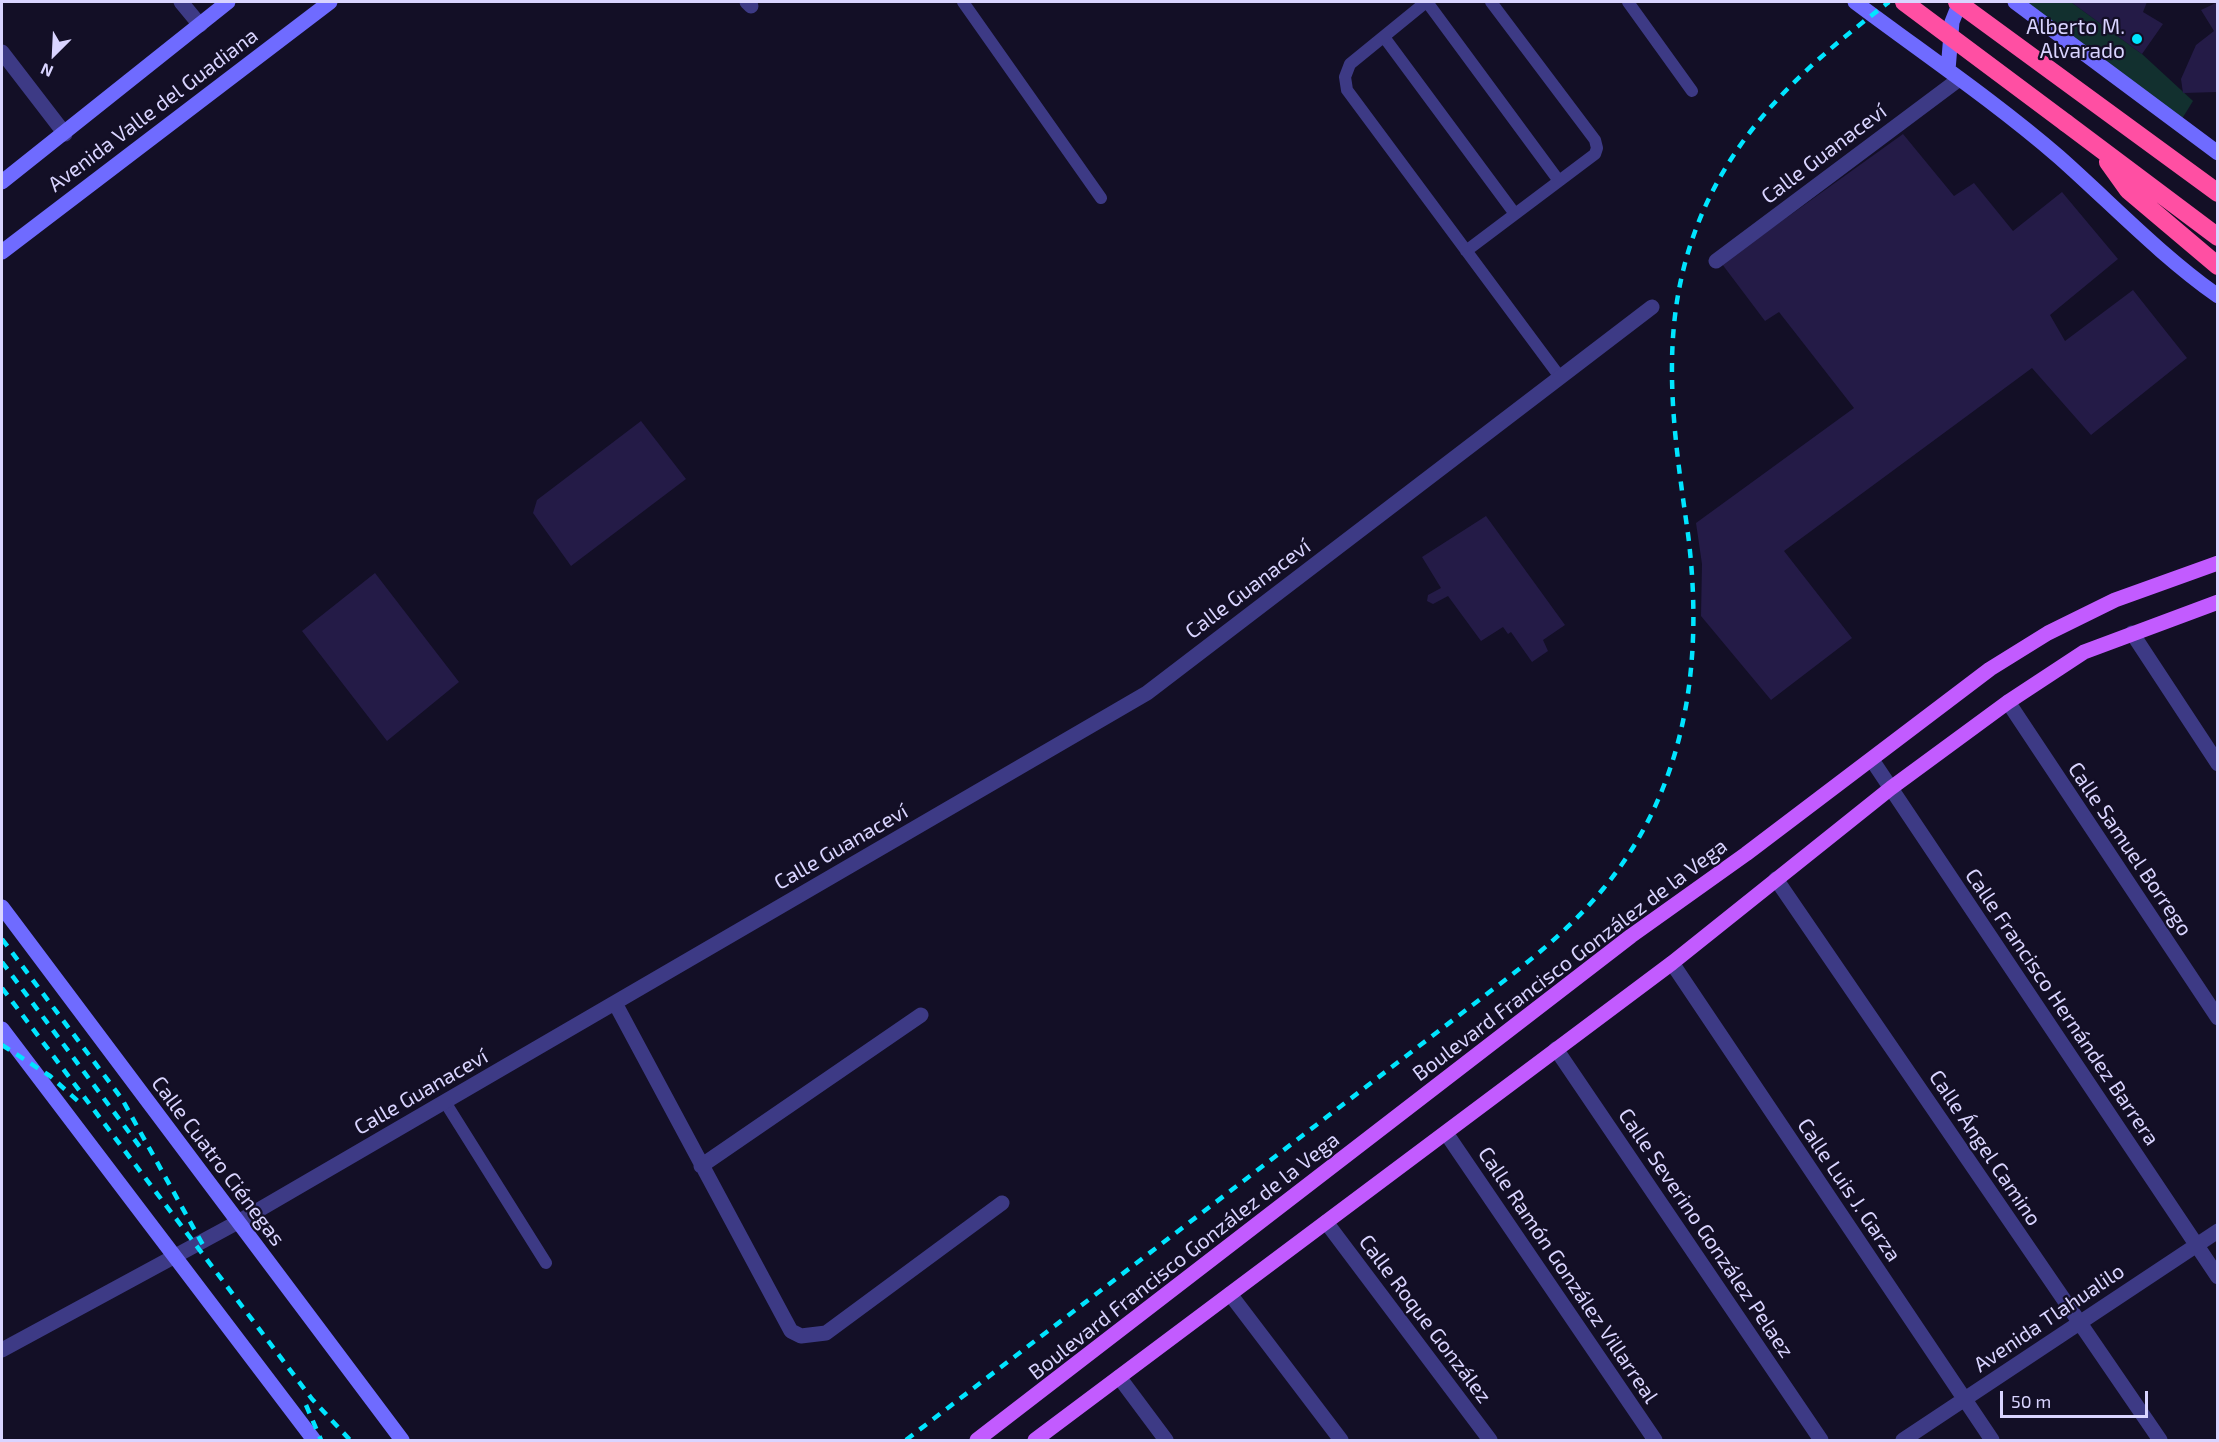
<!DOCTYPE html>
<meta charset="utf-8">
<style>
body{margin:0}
#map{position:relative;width:2219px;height:1442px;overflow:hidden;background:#130f26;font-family:"Exo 2",sans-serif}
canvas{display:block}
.frame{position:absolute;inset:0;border:3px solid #d9d4ff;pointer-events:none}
.north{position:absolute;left:24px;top:24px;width:60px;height:60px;-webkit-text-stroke:4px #130f26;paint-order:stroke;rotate:204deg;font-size:16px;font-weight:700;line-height:24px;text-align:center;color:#d9d4ff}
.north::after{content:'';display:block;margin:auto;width:21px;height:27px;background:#d9d4ff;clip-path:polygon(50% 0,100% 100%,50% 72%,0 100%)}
.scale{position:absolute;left:2000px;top:1391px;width:148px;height:27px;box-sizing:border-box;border:3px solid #d9d4ff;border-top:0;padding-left:8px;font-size:18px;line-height:21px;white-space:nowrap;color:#d9d4ff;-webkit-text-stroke:4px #130f26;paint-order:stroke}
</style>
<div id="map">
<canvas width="2219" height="1442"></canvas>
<div class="frame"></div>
<div class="north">N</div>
<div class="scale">50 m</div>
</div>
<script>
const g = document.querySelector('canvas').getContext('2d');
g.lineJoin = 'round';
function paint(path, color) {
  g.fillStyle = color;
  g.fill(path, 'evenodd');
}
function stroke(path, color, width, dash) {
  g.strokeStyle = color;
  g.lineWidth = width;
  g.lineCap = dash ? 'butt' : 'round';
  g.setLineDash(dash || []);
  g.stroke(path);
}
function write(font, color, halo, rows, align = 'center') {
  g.font = font + ' "Exo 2",sans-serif';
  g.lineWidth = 4.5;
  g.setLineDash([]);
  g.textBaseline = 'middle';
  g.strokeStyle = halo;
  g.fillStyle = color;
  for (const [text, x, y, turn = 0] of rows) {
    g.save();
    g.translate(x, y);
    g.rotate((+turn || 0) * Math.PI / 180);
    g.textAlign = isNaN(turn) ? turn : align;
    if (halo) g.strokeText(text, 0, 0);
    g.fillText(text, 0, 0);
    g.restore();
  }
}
paint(new Path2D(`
 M2023 2H2071L2142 54 2193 101 2180 122Z`), '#12302f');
paint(new Path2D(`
 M2071 2H2147L2143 12 2163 24 2142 54Z
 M2218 2V92L2183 93 2181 79 2196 45 2214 31 2201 10Z
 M1903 134 1954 196 1974 183 2013 231 2062 192 2118 259 2050 315 2065 341 2133 290 2187 358 2091 435 2032 368 1784 551 1852 638 1771 700 1701 616 1702 564 1696 523 1854 408 1779 312 1765 321 1722 264Z
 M641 421 686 479 571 566 533 513 537 500Z
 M1486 516 1565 625 1543 640 1548 651 1532 662 1511 632 1508 634 1503 627 1481 641 1448 596 1433 604 1427 601 1428 595 1441 588 1422 557Z
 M375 573 459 682 387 741 302 631Z`), '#241b47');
stroke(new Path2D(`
 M963 2 1101 198
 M1426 2 1350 64 1345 77 1347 90 1560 377
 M1427 2 1559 181
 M1628 2 1692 91
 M1384 37 1515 214
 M1466 251 1595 154 1597 148 1595 140 1491 2
 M445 1102 546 1263`), '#3d3a85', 12);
stroke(new Path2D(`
 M181 2 200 25
 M747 2 751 6
 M2 52 65 134
 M1716 261 1958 80
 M2132 633 2218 764
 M2008 702 2218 1018
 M1872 760 2218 1277
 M1776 879 2160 1440
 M1672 963 1992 1440
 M615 1003 791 1331 801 1336 826 1333 1002 1203
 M1556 1049 1821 1440
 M1446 1133 1655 1440
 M701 1166 921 1015
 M1326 1222 1490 1440
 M1230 1294 1341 1440
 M2 1350 238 1222 1147 693 1652 307
 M1119 1377 1166 1440
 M1903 1440 2218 1231`), '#3d3a85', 15);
stroke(new Path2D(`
 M1855 2C1923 53 1994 101 2059 157 2112 204 2160 255 2218 296
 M2015 2 2218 153
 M1948 70 1952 22 1960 2
 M2 182 228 2
 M2 252 330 2
 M2 907 402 1440
 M2 1029 314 1440`), '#6f6bff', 15);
stroke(new Path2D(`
 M977 1440 1631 936 1746 854 1990 669 2048 633 2115 600 2218 563
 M1035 1440 1672 963 1891 788 2008 702 2084 652 2218 602`), '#c25bff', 15);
stroke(new Path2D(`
 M2066 123 2218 237
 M2108 162 2128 190 2218 266`), '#ff4fa3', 18);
stroke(new Path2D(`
 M2 939 122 1099 203 1245
 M2 962 143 1151
 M2 988 312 1399 350 1440
 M2 1045 50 1076 79 1102
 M306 1405 321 1440
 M906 1440 1509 977C1543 950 1576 922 1603 889 1687 788 1704 661 1688 534 1675 441 1660 349 1687 256 1720 142 1798 71 1889 2`), '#00e5ff', 4.5, [9, 8]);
stroke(new Path2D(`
 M1904 2 2066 123
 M1957 2 2218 193`), '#ff4fa3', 18);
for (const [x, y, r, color] of [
 [2137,39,6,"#00e5ff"]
]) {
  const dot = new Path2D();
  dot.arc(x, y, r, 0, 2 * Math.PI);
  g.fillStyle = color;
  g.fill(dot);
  stroke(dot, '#130f26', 2);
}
write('21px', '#d9d4ff', '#130f26', [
 ["Alberto M.",2125,27],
 ["Alvarado",2125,51]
], 'right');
write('21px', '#d9d4ff', '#130f26', [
 ["Avenida Valle del Guadiana",153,110,-37],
 ["Calle Guanaceví",1824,154,-37],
 ["Calle Guanaceví",1248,589,-37],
 ["Calle Guanaceví",841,847,-30],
 ["Calle Samuel Borrego",2130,849,56],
 ["Boulevard Francisco González de la Vega",1570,960,-37],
 ["Calle Francisco Hernández Barrera",2062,1007,56],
 ["Calle Guanaceví",421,1092,-30],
 ["Calle Ángel Camino",1985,1148,56],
 ["Calle Cuatro Ciénegas",218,1161,53],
 ["Calle Luis J. Garza",1849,1190,56],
 ["Calle Severino González Pelaez",1706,1233,56],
 ["Boulevard Francisco González de la Vega",1184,1256,-38],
 ["Calle Ramón González Villarreal",1568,1275,56],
 ["Avenida Tlahualilo",2049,1318,-34],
 ["Calle Roque González",1425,1319,53]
]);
</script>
